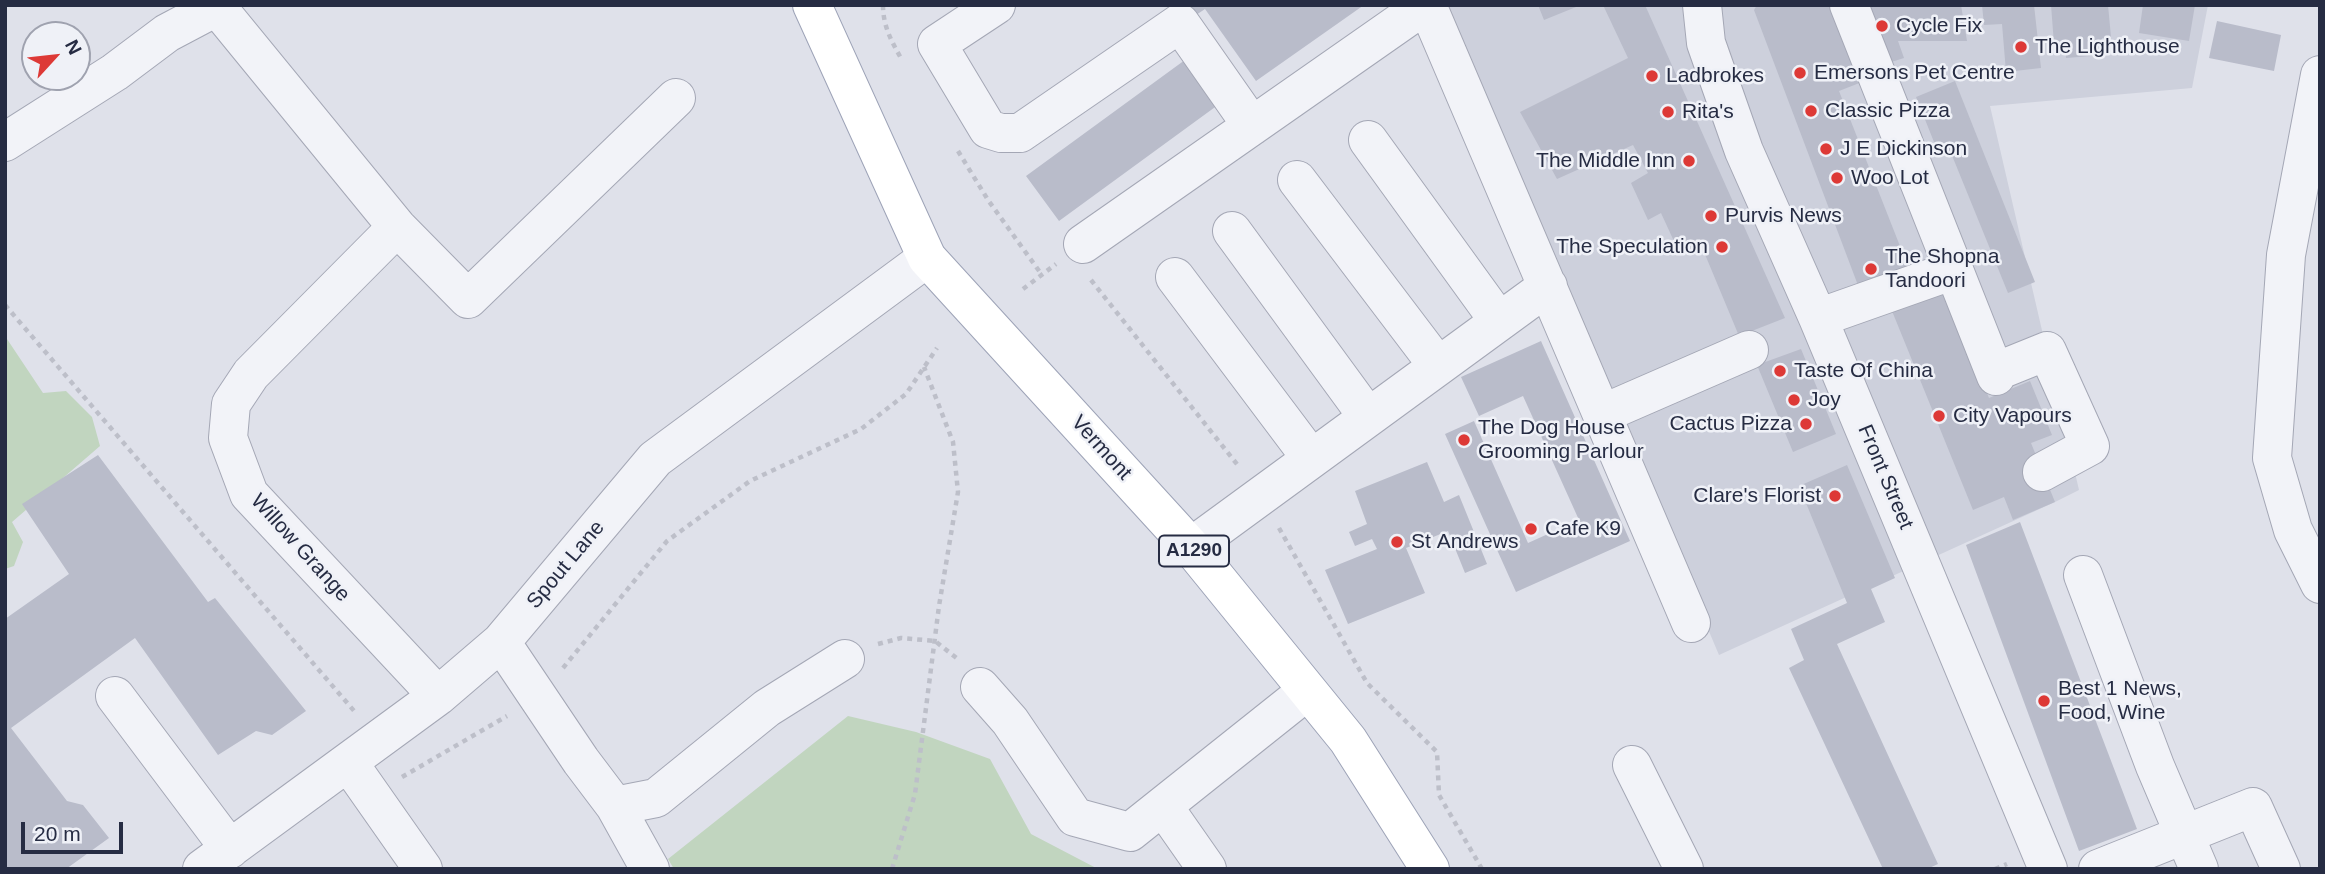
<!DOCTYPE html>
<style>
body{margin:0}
#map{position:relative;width:2325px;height:874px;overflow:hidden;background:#dfe1ea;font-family:Arial,sans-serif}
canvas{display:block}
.frame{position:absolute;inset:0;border:7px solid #262c43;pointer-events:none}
.north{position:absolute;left:21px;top:21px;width:70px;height:70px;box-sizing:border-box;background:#eff1f7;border:2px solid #9fa2af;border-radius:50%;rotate:63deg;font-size:19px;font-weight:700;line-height:28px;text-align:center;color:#262c43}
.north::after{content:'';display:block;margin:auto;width:24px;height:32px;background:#dd3936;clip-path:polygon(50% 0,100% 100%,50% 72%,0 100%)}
.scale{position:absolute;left:21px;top:822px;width:102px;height:32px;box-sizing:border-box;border:4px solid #262c43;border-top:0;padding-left:9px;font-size:21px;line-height:24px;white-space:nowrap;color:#262c43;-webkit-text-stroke:5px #eff1f7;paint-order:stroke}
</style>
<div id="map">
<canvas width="2325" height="874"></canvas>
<div class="frame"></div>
<div class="north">N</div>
<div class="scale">20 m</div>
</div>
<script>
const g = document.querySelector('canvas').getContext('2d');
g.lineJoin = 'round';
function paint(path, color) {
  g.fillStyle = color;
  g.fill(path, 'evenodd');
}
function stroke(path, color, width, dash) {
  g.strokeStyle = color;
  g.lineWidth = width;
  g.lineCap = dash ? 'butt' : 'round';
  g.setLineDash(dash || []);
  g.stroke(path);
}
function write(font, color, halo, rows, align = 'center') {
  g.font = font + ' Arial,sans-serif';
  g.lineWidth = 5;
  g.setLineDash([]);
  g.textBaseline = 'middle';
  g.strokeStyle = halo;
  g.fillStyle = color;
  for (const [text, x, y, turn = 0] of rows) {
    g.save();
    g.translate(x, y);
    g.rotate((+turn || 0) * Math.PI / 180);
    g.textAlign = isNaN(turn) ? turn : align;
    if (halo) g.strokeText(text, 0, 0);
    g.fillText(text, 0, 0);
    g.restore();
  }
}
paint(new Path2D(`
 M1444 5H2208L2192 88 1990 106 2079 490 2055 502 1719 655Z`), '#cdd0dc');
paint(new Path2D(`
 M5 336 43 393 66 391 92 417 100 446 12 522 23 542 14 566 5 569Z
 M848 716 916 732 990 759 1031 834 1098 869H674L668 859Z`), '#c1d5bf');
paint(new Path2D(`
 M1180 5H1364L1256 81 1205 9 1190 19Z
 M1538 5H1581L1544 20Z
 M1603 5H1645L1785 318 1739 336 1699 240 1678 250 1661 213 1648 220 1631 183 1648 173 1633 145 1557 179 1520 112 1628 58Z
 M1757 5H1831L1862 82 1839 91 1909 269 1859 288 1754 10Z
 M1901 5H1961L1967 41H1898L1904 58 1885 64 1864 7Z
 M1982 5H2034L2041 68 2006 72 2002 24 1984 25Z
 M2051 5H2108L2111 37 2102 38 2104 55 2066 58 2065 43 2054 44Z
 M2143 5H2195L2189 41 2139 33Z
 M2217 21 2281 35 2274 71 2209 58Z
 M1189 57 1222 102 1059 221 1026 176Z
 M1955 81 2035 282 2008 293 1951 153 1940 157 1916 97Z
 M1945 289 1989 398 2030 381 2052 435 2031 443 2055 502 2013 520 2004 497 1973 510 1892 311Z
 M1541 341 1630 541 1516 592 1445 434 1474 421 1528 543 1579 520 1523 396 1479 416 1461 377Z
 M1801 349 1836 434 1793 452 1757 365Z
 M98 455 208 602 215 598 306 711 272 735 256 731 218 755 135 638 11 728 67 801 83 805 109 838 66 869H5V619L69 574 22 504Z
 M1427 462 1444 502 1459 495 1487 564 1465 573 1448 531 1406 548 1425 593 1348 624 1325 570 1377 549 1372 539 1355 546 1349 532 1367 524 1355 491Z
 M1847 465 1895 578 1871 589 1885 622 1837 644 1938 864 1927 869H1883L1789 668 1804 660 1791 629 1847 603 1799 486Z
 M2020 522 2137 829 2079 851 1966 545Z`), '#b9bcca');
const minor = new Path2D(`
 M996 5 937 44 988 129 1001 133H1020L1180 23 1252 126
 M1427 5 1691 623
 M1702 5 1706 43 1744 151 1818 318 2048 869
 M1849 5 1996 376
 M217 7 397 227 468 299 676 98
 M2320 75 2286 255 2272 458 2293 530 2320 584
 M1368 140 1499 321
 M5 142 115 72 167 33 220 5
 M1297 180 1438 366
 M397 227 251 374 231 404 228 438 249 494 438 696
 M1232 231 1368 417
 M1083 244 1425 5
 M1175 277 1311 458
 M1818 318 1954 270
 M1995 372 2047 351 2090 446 2042 472
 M1602 414 1749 350
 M1191 547 1548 286
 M2083 575 2155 766 2199 869
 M501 642 581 761 615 806 656 798 767 708 845 659
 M980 687 1010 721 1075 817 1130 832 1307 691
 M115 696 230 849
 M348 762 423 869
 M1632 765 1684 869
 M615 806 650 869
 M1163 806 1207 869
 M202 869 438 696 501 642 655 459 927 258
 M2098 869 2253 807 2281 869`);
const major = new Path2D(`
 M812 5 927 258 1191 547 1348 740 1430 869`);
stroke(minor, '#a4a7b5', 40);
stroke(major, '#9da3b7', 40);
stroke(new Path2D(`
 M883 5C883 27 892 42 902 60
 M958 151 988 200 1042 275
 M1091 280 1240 468
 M1023 289 1056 264
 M5 305 355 712
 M1279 528 1367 683 1437 752 1439 795 1482 869
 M878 644 901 638 935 641 959 660
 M563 668 667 541 750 481 861 429 906 394 937 348
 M402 777 507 716
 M892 869 915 794 939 606 958 492 953 442 924 367
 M1995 869 2007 864`), '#bdbfc9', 4.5, [5, 5]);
stroke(minor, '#f2f3f8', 38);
stroke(major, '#fff', 38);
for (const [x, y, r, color] of [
 [1882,26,7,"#dd3936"],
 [2021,47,7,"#dd3936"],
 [1800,73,7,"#dd3936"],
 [1652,76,7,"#dd3936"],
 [1811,111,7,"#dd3936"],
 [1668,112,7,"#dd3936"],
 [1826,149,7,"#dd3936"],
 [1689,161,7,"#dd3936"],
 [1837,178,7,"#dd3936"],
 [1711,216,7,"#dd3936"],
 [1722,247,7,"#dd3936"],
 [1871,269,7,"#dd3936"],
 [1780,371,7,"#dd3936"],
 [1794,400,7,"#dd3936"],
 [1939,416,7,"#dd3936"],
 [1806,424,7,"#dd3936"],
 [1464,440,7,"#dd3936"],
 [1835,496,7,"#dd3936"],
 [1531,529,7,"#dd3936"],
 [1397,542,7,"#dd3936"],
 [2044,701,7,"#dd3936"]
]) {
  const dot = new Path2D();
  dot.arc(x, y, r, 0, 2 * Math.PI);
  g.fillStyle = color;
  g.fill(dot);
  stroke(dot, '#eff1f7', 2.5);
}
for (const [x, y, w] of [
 [1194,551,70]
]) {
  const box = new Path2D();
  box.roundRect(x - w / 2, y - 15.5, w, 31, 5);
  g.fillStyle = '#eff1f7';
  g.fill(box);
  stroke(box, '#262c43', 2);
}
write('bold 19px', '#262c43', null, [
 ["A1290",1194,551]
]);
write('21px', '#262c43', '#eff1f7', [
 ["Cycle Fix",1896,26],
 ["The Lighthouse",2035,47],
 ["Emersons Pet Centre",1814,73],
 ["Ladbrokes",1666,76],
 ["Classic Pizza",1825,111],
 ["Rita's",1682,112],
 ["J E Dickinson",1840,149],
 ["The Middle Inn",1675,161,"right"],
 ["Woo Lot",1851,178],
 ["Purvis News",1725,216],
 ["The Speculation",1708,247,"right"],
 ["The Shopna",1885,257],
 ["Tandoori",1885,281],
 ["Taste Of China",1794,371],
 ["Joy",1808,400],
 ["City Vapours",1953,416],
 ["Cactus Pizza",1792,424,"right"],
 ["The Dog House",1478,428],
 ["Grooming Parlour",1478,452],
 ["Clare's Florist",1821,496,"right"],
 ["Cafe K9",1545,529],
 ["St Andrews",1411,542],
 ["Best 1 News,",2058,689],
 ["Food, Wine",2058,713]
], 'left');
write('21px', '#262c43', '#eff1f7', [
 ["Vermont",1101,448,48],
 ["Front Street",1885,477,67],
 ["Willow Grange",300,548,48],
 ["Spout Lane",566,565,-50]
]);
</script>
